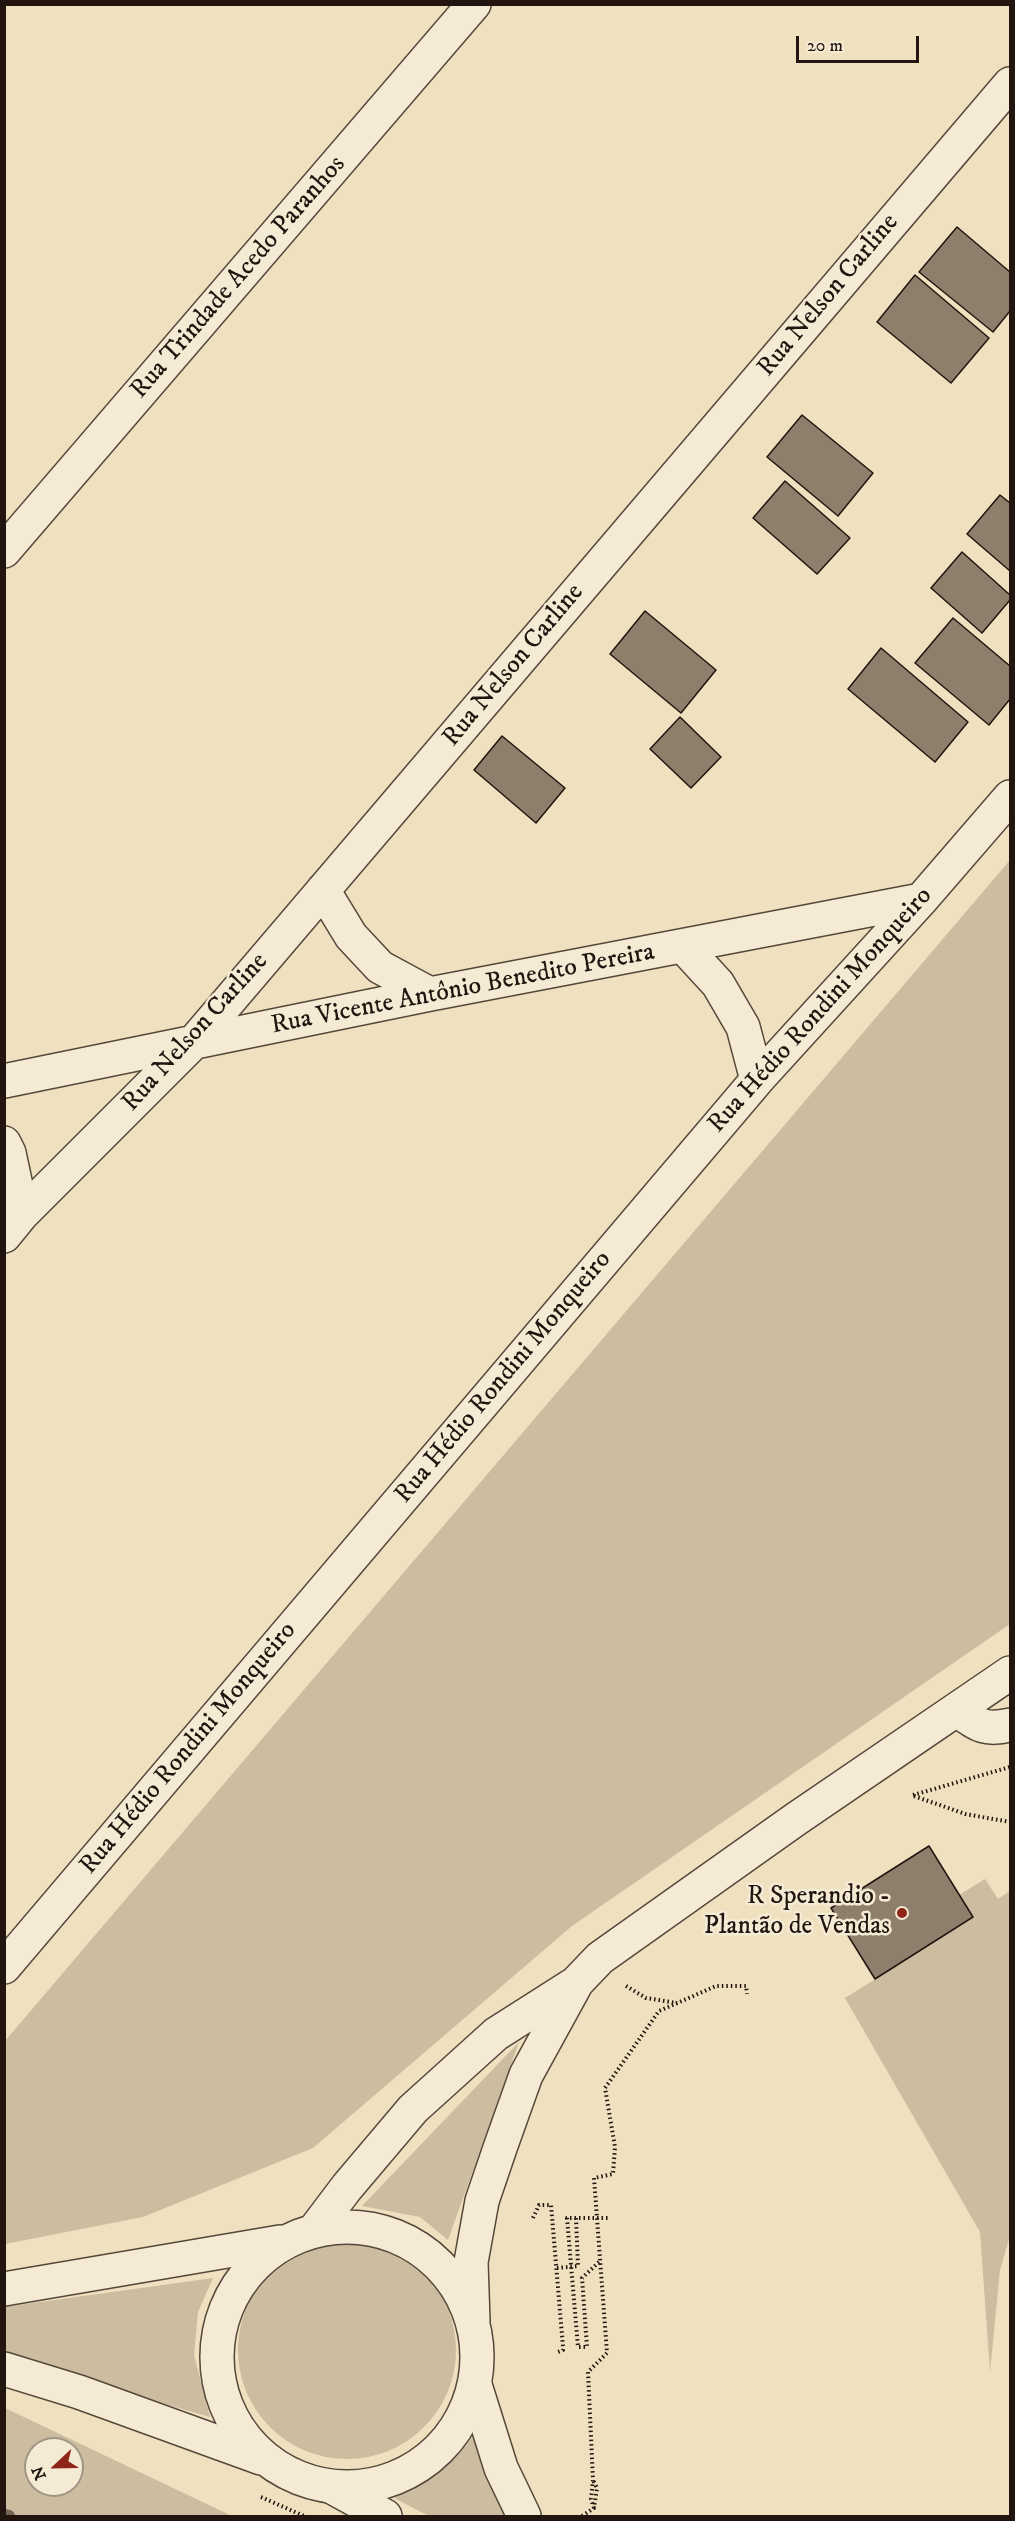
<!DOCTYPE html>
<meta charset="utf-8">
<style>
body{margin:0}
#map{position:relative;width:1015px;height:2521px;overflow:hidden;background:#efe0bf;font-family:"IM FELL DW Pica",serif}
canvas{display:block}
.frame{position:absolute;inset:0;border:6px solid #22150f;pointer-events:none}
.north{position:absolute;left:24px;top:2437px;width:60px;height:60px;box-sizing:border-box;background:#f5ebd5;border:2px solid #a19586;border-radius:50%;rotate:248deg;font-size:16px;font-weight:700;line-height:24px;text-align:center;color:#22150f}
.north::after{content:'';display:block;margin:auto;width:21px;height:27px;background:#8f2418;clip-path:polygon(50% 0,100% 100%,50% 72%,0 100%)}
.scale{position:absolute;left:796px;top:36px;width:123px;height:27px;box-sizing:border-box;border:3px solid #22150f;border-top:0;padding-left:8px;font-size:18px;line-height:21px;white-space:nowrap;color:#22150f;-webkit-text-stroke:4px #f5ebd5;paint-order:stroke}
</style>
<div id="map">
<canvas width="1015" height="2521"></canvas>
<div class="frame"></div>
<div class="north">N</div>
<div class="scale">20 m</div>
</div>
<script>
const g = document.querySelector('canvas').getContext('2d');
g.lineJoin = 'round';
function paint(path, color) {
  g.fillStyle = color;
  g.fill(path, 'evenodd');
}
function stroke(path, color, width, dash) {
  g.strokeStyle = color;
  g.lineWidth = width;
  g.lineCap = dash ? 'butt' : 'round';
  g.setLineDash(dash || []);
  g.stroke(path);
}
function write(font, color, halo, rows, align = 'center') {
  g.font = font + ' "IM FELL DW Pica",serif';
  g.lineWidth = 5;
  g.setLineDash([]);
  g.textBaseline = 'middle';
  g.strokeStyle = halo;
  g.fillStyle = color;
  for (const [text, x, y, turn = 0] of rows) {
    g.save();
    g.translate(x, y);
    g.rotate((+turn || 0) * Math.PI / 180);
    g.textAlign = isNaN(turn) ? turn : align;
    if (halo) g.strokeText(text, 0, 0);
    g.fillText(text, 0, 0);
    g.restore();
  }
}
paint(new Path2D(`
 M1010 860V1624L572 1926 313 2148 143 2217 5 2244V2041Z
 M985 1879 998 1899 1010 1891V2236L1000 2270 990 2372 980 2232 845 1998 973 1918 959 1895Z
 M519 2042 448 2240 420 2217 362 2206Z
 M238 2350a109 109 0 1 1 218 0a109 109 0 1 1-218 0Z
 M213 2278 198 2312 194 2355 210 2417 5 2358 4 2307Z
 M4 2408H5L232 2516H5ZM36 2449H72V2485H36Z
 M473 2436 507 2516H429L394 2498C426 2481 451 2464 473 2436Z`), '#ccbda1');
stroke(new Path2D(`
 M4 2515 9 2516`), '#736555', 12);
const building = new Path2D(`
 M957 227 1010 272V311L993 332 919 272Z
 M915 275 989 338 951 383 877 322Z
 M802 415 873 473 838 516 767 457Z
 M785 481 850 538 817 574 753 518Z
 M1000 495 1010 503V571L967 534Z
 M962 552 1010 595V600L982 633 931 588Z
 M645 611 716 670 681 713 610 654Z
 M953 618 1010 666V699L989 725 915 663Z
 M881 648 968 722 935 762 848 689Z
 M680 717 721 757 691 788 650 749Z
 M502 736 565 788 536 823 474 770Z
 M929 1846 973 1917 875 1979 831 1908Z`);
paint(building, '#8d7f6b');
stroke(building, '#22150f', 1.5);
const minor = new Path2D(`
 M4 551 474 4
 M323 890 351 936 380 967 430 994
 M684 947 718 984 743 1027 757 1080
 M4 1081 430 994 921 900
 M4 1143 9 1153 22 1214
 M4 1236 22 1214 193 1043 1010 84
 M957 1710C978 1725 984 1731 1010 1725
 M4 1967 757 1080 921 900 1010 797
 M475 2385 501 2468 524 2516
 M332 2487 385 2516`);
const tertiary = new Path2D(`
 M217 2357a130 130 0 1 1 260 0a130 130 0 1 1-260 0Z
 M316 2228 347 2187 413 2109 496 2034 573 1985
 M4 2289 280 2242
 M473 2321 471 2262 482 2201 500 2148 526 2075 577 1982 600 1958 796 1819 1010 1673
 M4 2369 79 2392 261 2458`);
stroke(minor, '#55483b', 36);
stroke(tertiary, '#55483b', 36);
stroke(new Path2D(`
 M913 1795 1010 1767
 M914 1796 965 1814 1010 1822
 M626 1986 646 1998 677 2003
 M533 2218 539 2205H551L563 2347V2350L558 2352
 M599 2262 582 2278 587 2347H578L567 2218H608
 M557 2268 578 2266 576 2218
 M261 2497 304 2516
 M594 2508 591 2499 593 2480 588 2372 607 2353 594 2178 613 2174 615 2147 605 2088 659 2011 716 1986H746L747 1994
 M582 2516 594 2508 597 2488 593 2480`), '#22150f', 4, [1.5, 3]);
stroke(minor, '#f5ebd5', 33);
stroke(tertiary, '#f5ebd5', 33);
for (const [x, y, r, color] of [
 [902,1913,6,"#8f2418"]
]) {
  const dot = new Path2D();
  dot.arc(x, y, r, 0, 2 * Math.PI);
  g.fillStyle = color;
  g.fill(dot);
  stroke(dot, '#f5ebd5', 2);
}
write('26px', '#22150f', '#f5ebd5', [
 ["Rua Trindade Acedo Paranhos",239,278,-49],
 ["Rua Nelson Carline",829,296,-50],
 ["Rua Nelson Carline",514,666,-50],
 ["Rua Vicente Antônio Benedito Pereira",463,990,-11],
 ["Rua Hédio Rondini Monqueiro",821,1011,-48],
 ["Rua Nelson Carline",196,1033,-48],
 ["Rua Hédio Rondini Monqueiro",504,1378,-50],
 ["Rua Hédio Rondini Monqueiro",189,1749,-50]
]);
write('26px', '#22150f', '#f5ebd5', [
 ["R Sperandio -",890,1898],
 ["Plantão de Vendas",890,1928]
], 'right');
</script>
